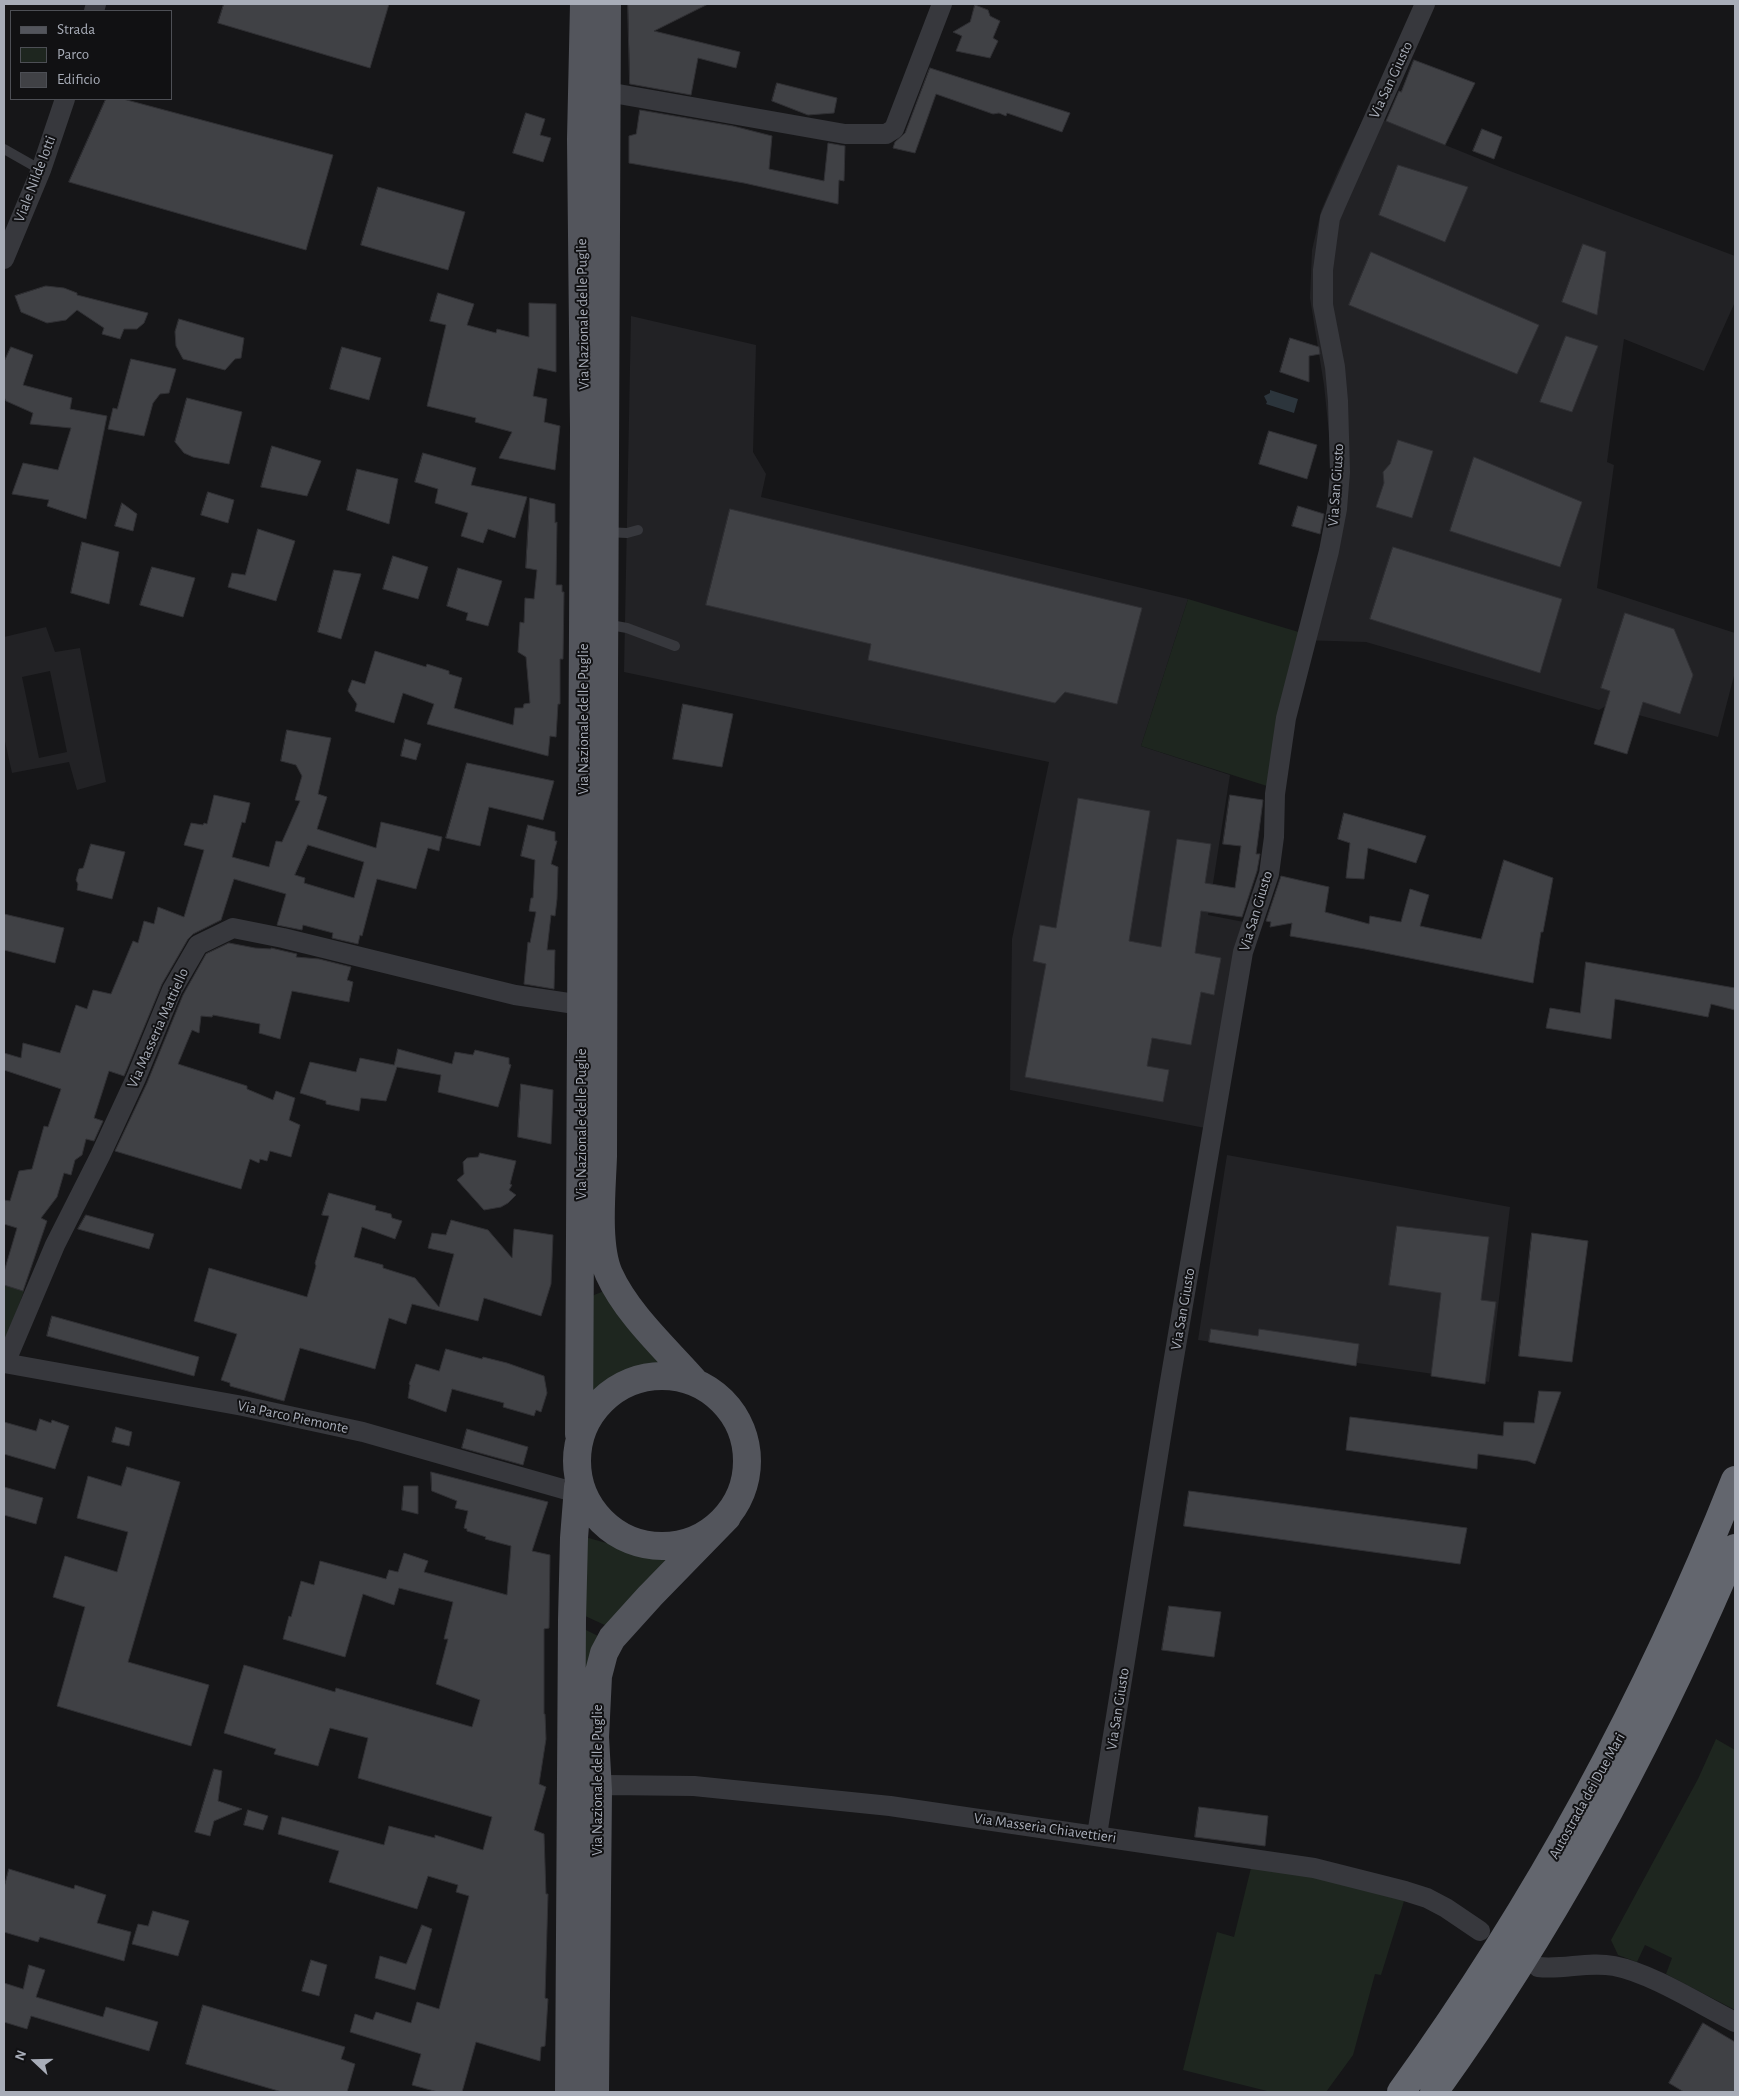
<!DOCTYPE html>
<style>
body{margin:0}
#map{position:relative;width:1739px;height:2096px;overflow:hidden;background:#161618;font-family:"Alegreya Sans",sans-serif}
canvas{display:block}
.frame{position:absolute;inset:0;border:5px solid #a8adb8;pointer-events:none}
.legend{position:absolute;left:10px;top:10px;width:162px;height:90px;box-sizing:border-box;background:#111113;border:1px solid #4d4f55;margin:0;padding:6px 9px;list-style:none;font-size:15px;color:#a8adb8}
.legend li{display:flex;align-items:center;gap:10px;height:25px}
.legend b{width:25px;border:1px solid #4d4f55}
.north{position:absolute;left:10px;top:2036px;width:50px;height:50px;-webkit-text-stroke:4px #111113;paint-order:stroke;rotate:291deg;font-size:14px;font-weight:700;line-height:20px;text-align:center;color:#a8adb8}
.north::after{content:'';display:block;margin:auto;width:18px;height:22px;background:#a8adb8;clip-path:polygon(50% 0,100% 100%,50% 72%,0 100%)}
</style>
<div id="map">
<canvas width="1739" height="2096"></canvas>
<div class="frame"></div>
<ul class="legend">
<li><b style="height:6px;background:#53555c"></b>Strada</li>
<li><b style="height:14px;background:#1e261f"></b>Parco</li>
<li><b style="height:14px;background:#404145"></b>Edificio</li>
</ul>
<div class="north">N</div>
</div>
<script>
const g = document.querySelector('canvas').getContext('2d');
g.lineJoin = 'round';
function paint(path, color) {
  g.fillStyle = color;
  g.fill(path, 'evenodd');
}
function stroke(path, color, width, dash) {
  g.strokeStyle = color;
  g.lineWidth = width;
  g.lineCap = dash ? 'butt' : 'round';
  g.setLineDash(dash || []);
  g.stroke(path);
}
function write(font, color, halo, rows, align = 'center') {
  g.font = font + ' "Alegreya Sans",sans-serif';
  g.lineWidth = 4;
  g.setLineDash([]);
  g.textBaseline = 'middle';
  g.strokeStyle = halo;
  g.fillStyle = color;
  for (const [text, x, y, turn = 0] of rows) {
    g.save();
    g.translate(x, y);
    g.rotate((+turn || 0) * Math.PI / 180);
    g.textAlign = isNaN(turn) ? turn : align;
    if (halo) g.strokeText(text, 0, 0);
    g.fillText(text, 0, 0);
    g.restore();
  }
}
paint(new Path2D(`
 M1366 113 1502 168 1735 256V302L1704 371 1624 339 1607 462 1614 465 1597 588 1735 633V672L1718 737 1606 706 1599 710 1366 642 1300 640 1323 540 1330 498 1331 453 1324 385 1310 298 1312 250 1321 211 1338 171Z
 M631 316 756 345 753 452 766 474 761 497 1188 599 1141 746 1230 775 1208 915 1244 922 1205 1128 1010 1090 1012 939 1049 762 624 672Z
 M46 627 55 652 80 648 106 782 77 790 69 762 12 773 4 737V637ZM50 671 67 752 39 758 22 677Z
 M1227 1155 1510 1207 1489 1382 1198 1340Z`), '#222225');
paint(new Path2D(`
 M1188 599 1302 633 1267 786 1141 746Z
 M4 1285 24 1291 4 1345Z
 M606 1290 674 1368C639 1366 613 1378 588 1402L585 1299Z
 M585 1537 642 1553 674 1555 609 1627 583 1615Z
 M582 1628 602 1638 586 1724Z
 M1716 1739 1735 1750V2010L1666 1974 1672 1958 1645 1945 1637 1962 1618 1955 1611 1940 1698 1779Z
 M1251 1868 1303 1874 1405 1898 1381 1975 1375 1974 1353 2055 1326 2092H1271L1183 2070 1217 1932 1234 1937Z`), '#1e261f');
paint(new Path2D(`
 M1270 390 1298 399 1294 413 1266 404 1267 402 1264 396 1270 393Z`), '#2c353c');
const building = new Path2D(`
 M224 4H389L370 68 218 23Z
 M628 4H708L654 31 740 52 736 68 698 58 691 95 630 84Z
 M975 5 988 10 990 16 1000 21 993 38 998 41 990 58 956 51 962 36 953 32 970 22Z
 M1414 60 1475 83 1445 145 1386 121 1399 91 1401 92Z
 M930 68 1070 113 1062 132 1007 113 1006 116 999 113 993 114 936 94 915 153 893 148 895 142 905 133Z
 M777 83 837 98 834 113 808 115 772 101Z
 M106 99H123L333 155 306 250 69 182Z
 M640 110 733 126 772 136 769 169 824 181 828 143 845 146 844 181 839 180 838 204 744 183 629 163V136L636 134Z
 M526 113 545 119 540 135 551 138 543 162 513 153Z
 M1482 129 1502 137 1494 159 1473 151Z
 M1398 165 1468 187 1445 242 1379 215Z
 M378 187 465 212 448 270 361 245Z
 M1583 244 1606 252 1597 315 1562 302Z
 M1371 252 1539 325 1517 374 1349 305Z
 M46 286 64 288 77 293V295L148 313 144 323 137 329H124L120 339 102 334 104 328 77 310 66 320 47 323 21 312 15 296Z
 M438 293 474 304 467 325 496 333 497 329 529 337V303L556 304V372L538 368 533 396 547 399 544 422 560 426 555 470 499 458 512 432 475 422 476 418 427 406 446 325 430 321Z
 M179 319 244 338 241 358 235 359 225 370 183 359 176 346 175 332Z
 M1566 336 1598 346 1572 412 1540 402Z
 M1290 338 1319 347 1320 354 1309 356V382L1280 372Z
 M11 347 33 355 23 385 72 398 70 409 107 416 86 519 47 506 49 500 12 494 23 463 58 470 71 428 30 424 33 413 6 401 4 397V362Z
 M342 347 381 358 369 400 330 389Z
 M131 359 176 369 169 393 160 394 153 403 144 436 108 429 113 408 117 409Z
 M187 398 242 412 229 464 193 457 184 453 175 442Z
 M1269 431 1317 445 1307 479 1259 464Z
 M1398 440 1433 451 1412 518 1376 507 1384 483 1383 472 1390 464Z
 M272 446 321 461 307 496 261 487Z
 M423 453 476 468 471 485 527 497 515 538 488 529 483 543 461 536 468 513 435 503 438 489 415 482Z
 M1474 457 1582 502 1560 567 1450 531Z
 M357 469 398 479 389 524 347 510Z
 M208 492 234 500 228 523 201 515Z
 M530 498 555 504V523L557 522 556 585H562V592H564L563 659H560V704H558L556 737 550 736 548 756 427 724 434 704 403 693 394 723 355 711 357 704 348 691 352 680 365 684 375 651 426 667 427 664 449 671V674L462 678 454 708 513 725 515 708H523L524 704 530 703 526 657 518 652 520 622 524 623 525 598 534 599 537 570 526 568Z
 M122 503 137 514 133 531 115 526Z
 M1298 506 1324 514 1320 534 1292 526Z
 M730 509 1142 608 1117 704 1065 692 1055 703 868 660 871 644 706 605Z
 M258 529 295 541 276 601 228 587 232 573 245 575Z
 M82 542 119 552 109 604 71 593Z
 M1393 547 1562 599 1540 673 1370 619Z
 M393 556 428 567 418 599 383 589Z
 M152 567 195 578 183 617 140 605Z
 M458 568 502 581 488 626 466 620 468 613 447 606Z
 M334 570 361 574 341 639 318 632Z
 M1625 613 1674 629 1693 675 1680 714 1643 702 1627 754 1594 744 1610 691 1601 688Z
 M683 704 733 714 722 767 673 759Z
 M287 730 331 738 318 794 327 797 317 829 376 848 381 822 442 837 439 851 428 848 416 889 377 879 362 936 360 935 358 944 332 938 333 933 303 925 302 930 277 925 286 894 234 879 221 920 193 934 188 939 162 984 124 1076 109 1071 94 1118 103 1121 94 1141 86 1139 82 1155 75 1160 71 1175 64 1173 57 1197 41 1218 47 1221 23 1291 4 1285V1272L17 1228 4 1224V1200L10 1201 19 1171 32 1169 44 1126 48 1127 61 1089 4 1070V1053L21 1058 23 1043 60 1053 76 1005 87 1009 93 990 111 994 133 941 138 943 144 921 154 924 158 907 184 917 204 850 184 845 191 823 203 825 204 823 207 824 214 795 250 803 245 823 242 822 232 857 269 867 276 841 282 842 300 801 295 800 302 776 296 765 281 761ZM308 845 364 862 354 898 304 883 305 878 295 875Z
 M405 739 421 744 416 760 401 756Z
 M467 763 554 781 543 820 489 807 480 846 446 838Z
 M1230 795 1263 800 1256 854H1260L1257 871 1242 917 1201 911 1195 953 1221 958 1214 995 1201 992 1191 1045 1152 1038 1147 1066 1169 1070 1163 1102 1025 1077 1046 964 1033 961 1040 925 1056 928 1078 798 1150 811 1129 941 1161 947 1177 839 1211 844 1205 883 1235 888 1241 846 1223 844Z
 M1344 813 1426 836 1416 863 1368 848 1364 879 1346 878 1350 843 1338 839Z
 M528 825 555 832V841H557L551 864 558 867 557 899 555 916 551 915 547 950H555L554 989 524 984 528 942 530 943 536 912 529 911 531 898H533L535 860 521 856Z
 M91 844 125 852 112 899 77 890 78 884 76 880 79 869 83 868Z
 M1504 860 1553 878 1543 932H1541L1533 983 1365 949 1290 936 1292 923 1270 927 1271 922 1266 921 1281 876 1329 887 1325 912 1369 924 1370 916 1401 922 1410 889 1429 895 1420 926 1481 939Z
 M4 914 64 928 55 963 4 950Z
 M229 943 255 948 271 949V948L297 954 296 957 319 959 351 967 347 980 353 982 349 1002 292 991 280 1039 259 1033 260 1024 213 1015 212 1017 201 1016 199 1033 192 1030 178 1064 247 1086V1089L273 1100 276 1091 295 1098 289 1120 300 1125 291 1157 270 1151 267 1161 260 1159 259 1163 250 1159 241 1189 115 1151 147 1083 183 995 206 954Z
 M1586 962 1735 988V1010L1711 1004 1708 1017 1615 999 1611 1039 1546 1028 1550 1008 1580 1013Z
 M398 1049 452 1064 455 1052 473 1055 475 1050 509 1058V1064L511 1065 498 1107 438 1092 441 1075 397 1067 386 1101 361 1098 359 1111 326 1104V1101L300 1093 310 1062 356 1072 360 1058 394 1065Z
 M521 1084 553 1090 551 1144 518 1137Z
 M480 1153 516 1161 510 1184 512 1185 509 1190 516 1195 508 1203 501 1207 484 1210 457 1180 464 1174 463 1162 467 1158 478 1157Z
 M329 1193 376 1206 375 1210 391 1214 392 1218 402 1221 395 1239 362 1227 354 1257 383 1265V1268L415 1278 439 1307 454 1254 428 1248 432 1233 446 1235 451 1220 488 1230 512 1258 514 1229 553 1235 551 1284 541 1316 484 1298 478 1321 412 1304 406 1324 389 1318 375 1369 300 1348 284 1401 230 1386V1383L221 1380 237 1334 194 1321 209 1268 307 1297 316 1266 315 1263 329 1216 322 1215Z
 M86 1215 154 1234 149 1249 78 1229Z
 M1397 1226 1489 1237 1481 1300 1496 1302 1485 1384 1431 1376 1441 1293 1389 1285Z
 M1532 1233 1588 1241 1572 1362 1519 1356Z
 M52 1316 199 1357 194 1376 47 1336Z
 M1211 1329 1258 1336 1259 1329 1359 1344 1356 1366 1209 1342Z
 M446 1349 482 1359 483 1357 507 1363 544 1376 547 1393 541 1412 536 1410 534 1416 503 1407 504 1403 452 1389 446 1412 408 1398 410 1385 409 1384 416 1364 439 1371Z
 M1539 1391 1561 1392 1535 1464 1528 1461 1478 1454 1477 1469 1346 1450 1350 1417 1503 1436 1504 1422 1534 1423Z
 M40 1419 51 1423 52 1420 69 1426 55 1469 4 1454V1422L36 1431Z
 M116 1427 132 1432 129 1446 112 1442Z
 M467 1429 528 1447 523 1465 462 1448Z
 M127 1467 180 1482 128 1662 209 1685 191 1746 57 1706 85 1607 53 1597 65 1556 117 1572 128 1532 77 1518 88 1476 121 1486Z
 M431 1472 548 1502 532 1551 550 1555 549 1628 544 1629V1714H545L546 1739 539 1784 546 1787 534 1830 544 1834 546 1894H548L545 1998 548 1999 545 2046 541 2047 540 2061 476 2042 462 2092H438L412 2085 421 2054 350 2032 355 2014 373 2020 376 2012 411 2023 417 2002 439 2009 469 1896 456 1892 458 1885 428 1876 417 1909 329 1882 339 1851 278 1834 282 1817 384 1845 389 1826 435 1838V1835L483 1850 492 1817 358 1778 368 1738 330 1728 318 1766 274 1754 276 1749 224 1733 244 1665 335 1692 336 1688 472 1727 480 1700 436 1684 448 1639H444L453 1602 399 1588 394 1605 363 1594 345 1657 283 1639 289 1616 291 1617 301 1581 314 1585 320 1561 386 1579 389 1570 398 1572 404 1553 428 1561 424 1572 507 1595 511 1546 485 1539 486 1537 467 1531V1529L464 1528 468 1511 455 1508 457 1501 432 1491Z
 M404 1486H418V1514L402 1510Z
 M4 1487 43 1498 36 1524 4 1515Z
 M1189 1491 1467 1528 1460 1564 1184 1526Z
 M1169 1606 1221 1612 1214 1657 1162 1650Z
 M214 1769 222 1771 218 1801 242 1809 214 1821 210 1836 195 1832Z
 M1199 1807 1268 1816 1265 1846 1195 1837Z
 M248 1810 268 1816 263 1830 244 1825Z
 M9 1869 74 1889 75 1885 106 1895 97 1923 131 1932 124 1961 40 1937 38 1942 4 1932V1888Z
 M153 1911 189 1921 178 1956 132 1944 138 1924 148 1926Z
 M422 1925 432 1929 415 1990 375 1978 380 1956 406 1964Z
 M311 1960 327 1965 319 1996 302 1991Z
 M29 1965 45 1970 36 1997 103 2017 106 2007 158 2022 149 2051 31 2016 27 2029 4 2022V1983L23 1989Z
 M203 2005 345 2047 341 2059 355 2064 347 2092H282L186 2064Z
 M1703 2023 1735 2042V2092H1684L1669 2083Z`);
paint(building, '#404145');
stroke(building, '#303034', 1);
stroke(new Path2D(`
 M4 149 41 170
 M606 532 627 533 638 530
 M605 624 627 628 675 646`), '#37383d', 10);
stroke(new Path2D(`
 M94 11 96 4
 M607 92 845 134H886L894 129 942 4
 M4 259 41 170 65 99
 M4 1363 243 1406 363 1432 577 1493
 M5 1363 55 1245 100 1156 136 1078 172 990 198 945 233 928 283 938 515 995 582 1005
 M598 1791 607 1785 694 1786 890 1806 1314 1868 1405 1891 1427 1898 1446 1908 1480 1931
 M1097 1835 1168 1393 1243 952 1269 874 1274 837 1275 794 1286 718 1329 551 1337 509 1340 472 1338 401 1335 367 1323 305V270L1330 218 1336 204 1425 4
 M1538 1967C1564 1970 1588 1961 1614 1966 1651 1973 1701 2005 1735 2022`), '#37383d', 20);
stroke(new Path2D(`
 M607 4 604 681 603 1156C602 1189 596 1245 609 1274 627 1314 666 1349 695 1382
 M577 1461a85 85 0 1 1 170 0a85 85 0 1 1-170 0Z
 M579 1434 584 428 581 139 584 4
 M569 2092 572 1620 574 1538 578 1487
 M595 2092 598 1791 595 1737 598 1676 604 1653 612 1638 650 1596 727 1517`), '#53555c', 28);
stroke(new Path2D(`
 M1401 2092C1538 1902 1649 1697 1735 1480
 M1434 2092C1555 1924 1654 1739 1735 1548`), '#63666e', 28);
write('15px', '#a8adb8', '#111113', [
 ["Via San Giusto",1391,80,-65],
 ["Viale Nilde Iotti",35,179,-69],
 ["Via Nazionale delle Puglie",583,314,-91],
 ["Via San Giusto",1336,485,-86],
 ["Via Nazionale delle Puglie",583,719,-90],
 ["Via San Giusto",1256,911,-73],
 ["Via Masseria Mattiello",158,1028,-66],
 ["Via Nazionale delle Puglie",581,1124,-90],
 ["Via San Giusto",1183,1309,-80],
 ["Via Parco Piemonte",293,1417,12],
 ["Via San Giusto",1118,1709,-81],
 ["Via Nazionale delle Puglie",597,1780,-90],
 ["Autostrada dei Due Mari",1587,1796,-61],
 ["Via Masseria Chiavettieri",1045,1828,8]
]);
</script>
